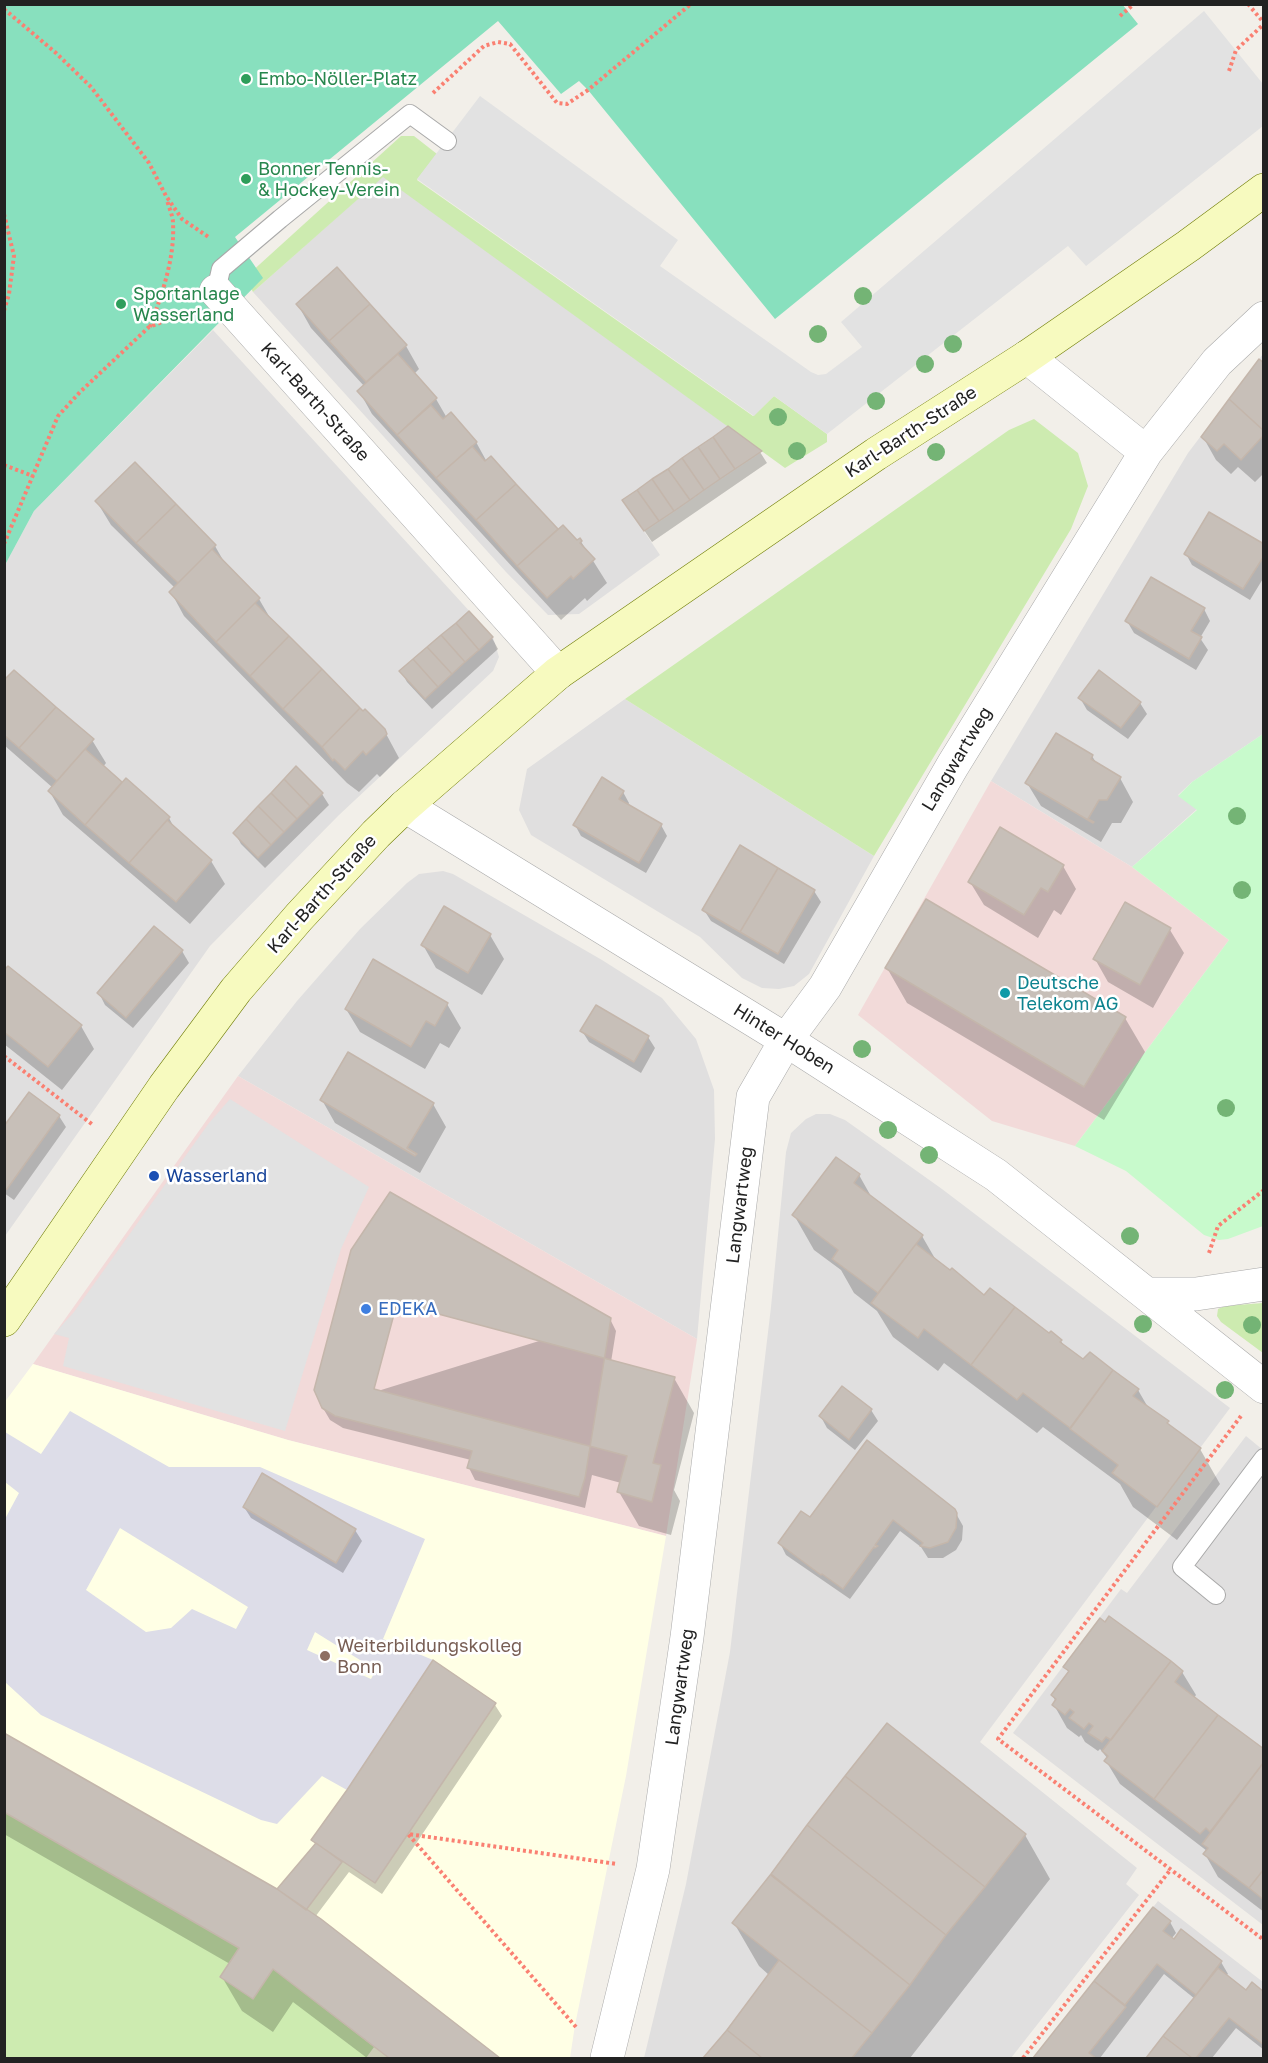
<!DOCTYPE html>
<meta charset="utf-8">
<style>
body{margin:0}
#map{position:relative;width:1268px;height:2063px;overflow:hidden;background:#f2efe9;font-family:"Golos Text",sans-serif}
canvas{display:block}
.frame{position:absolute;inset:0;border:6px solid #222;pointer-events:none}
</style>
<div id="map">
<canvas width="1268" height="2063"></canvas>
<div class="frame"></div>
</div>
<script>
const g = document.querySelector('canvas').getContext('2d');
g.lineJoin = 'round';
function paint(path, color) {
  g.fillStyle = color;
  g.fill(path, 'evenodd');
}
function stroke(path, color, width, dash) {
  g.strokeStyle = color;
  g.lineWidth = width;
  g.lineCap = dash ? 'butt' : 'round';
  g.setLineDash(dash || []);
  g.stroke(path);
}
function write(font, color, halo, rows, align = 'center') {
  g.font = font + ' "Golos Text",sans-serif';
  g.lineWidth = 5;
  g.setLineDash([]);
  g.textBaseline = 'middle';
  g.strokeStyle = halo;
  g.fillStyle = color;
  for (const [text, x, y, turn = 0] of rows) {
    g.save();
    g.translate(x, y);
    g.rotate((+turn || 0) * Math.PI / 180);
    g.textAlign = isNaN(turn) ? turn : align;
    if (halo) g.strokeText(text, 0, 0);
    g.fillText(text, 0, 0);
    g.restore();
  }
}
paint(new Path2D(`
 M383 176 728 426 623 500 660 555 579 614 548 615 506 572 253 292Z
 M213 330 493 637 499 657 493 671 339 815 210 946 5 1236V565L34 511Z
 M1263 354V734L1192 782 1178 795 1197 809 1132 867 991 781 1188 453Z
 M625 699 874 856 809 974 794 986 779 989 762 988 742 978 700 937 531 835 519 810 527 769Z
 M443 871 453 874 602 960 662 998 696 1039 714 1090 715 1139 697 1339 238 1076 297 1001 360 929 407 883 419 874Z
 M816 1114H830L845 1120 942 1189 1230 1408 980 1742 1137 1868 1126 1884 1139 1895 1011 2058H644L686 1884 730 1652 771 1307 786 1152 791 1133 806 1119Z
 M1246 1436 1263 1450V1925L1013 1733 1121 1589 1127 1593Z
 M1158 1901 1263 1982V2058H1033Z`), '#e0dfdf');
paint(new Path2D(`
 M991 781 1132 867 1229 940 1075 1146 992 1121 858 1015Z
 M238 1076 697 1339 666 1536 288 1440 33 1364Z`), '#f2dad9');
paint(new Path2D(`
 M33 1364 288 1440 666 1536 626 1776 575 2025 570 2058H5L4 1403Z`), '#ffffe5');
paint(new Path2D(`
 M401 136H414L437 154 417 180 753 416 774 396 827 434V442L785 468 383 177 253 292 248 283 249 274Z
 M1034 419 1078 453 1088 486 1071 529 874 856 625 699 1009 430Z
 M1263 1303V1353L1221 1322 1217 1316 1218 1309 1225 1306Z
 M4 1812 239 1948 220 1977 253 1999 273 1969 374 2047 366 2058H5Z`), '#cdebb0');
paint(new Path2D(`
 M1263 734V1226L1228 1239 1219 1240 1204 1235 1126 1171 1075 1146 1229 940 1132 867 1197 810 1178 796 1192 782Z`), '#c8facc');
paint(new Path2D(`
 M1122 4 1138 24 775 319 588 90 579 81 561 94 498 21 235 237 263 278 34 511 5 565V5Z`), '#88e0be');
paint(new Path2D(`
 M1204 11 1263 84V126L1086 266 1068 246 827 434 774 396 754 416 417 179 480 96 678 240 660 266 811 372 818 375 826 374 862 347 841 322Z
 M230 1099 369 1187 341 1249 285 1431 63 1366 69 1338 54 1334 74 1312 209 1123Z`), '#e2e2e2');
paint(new Path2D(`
 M70 1411 169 1467H260L425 1539 383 1639 433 1660 347 1790 322 1776 277 1824 261 1820 41 1715 5 1682V1519L19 1493 5 1482V1432L41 1454ZM262 1473 356 1529 336 1562 243 1507ZM120 1528 248 1607 236 1629 192 1609 171 1628 146 1632 86 1590ZM315 1632 376 1670 371 1679 307 1650Z`), '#dddde8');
paint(new Path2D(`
 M298 305 406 346 419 369 414 374 436 399 447 418 476 442 487 462 491 458 557 531 577 542 580 540 607 583 587 601 585 598 561 620 372 414 359 391 364 386 311 328Z
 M1259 361 1264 365V473L1255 482 1238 467 1231 474 1216 460 1203 437Z
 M760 452 767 463 652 542 631 511Z
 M97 502 215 546 227 567 259 599 273 623 359 709 384 730 399 758 380 777 377 774 359 792 347 783 184 616 171 592 175 588 111 525Z
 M1264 546V577L1250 600 1192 565 1186 554Z
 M1204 609 1210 621 1200 638 1208 650 1196 670 1134 633 1127 621Z
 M469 614 492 638 498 649 432 709 407 682 401 671Z
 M4 683 92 740 106 763 103 767 122 784 169 818 176 831 211 861 225 884 190 924 63 815 50 792 53 788 4 745Z
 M1080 698 1140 703 1147 714 1128 739 1087 710Z
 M1092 756 1097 764 1120 778 1133 802 1121 823H1112L1101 842 1041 806 1027 783Z
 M296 768 322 794 329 805 265 868 241 844 235 833Z
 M623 792 629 803 628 806 661 825 667 836 646 873 581 836 575 825Z
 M1063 866 1076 889 1061 915 1054 910 1038 938 984 905 970 882Z
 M814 891 821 902 784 964 711 921 704 910Z
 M445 908 490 935 504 959 482 995 436 968 423 945Z
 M154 928 182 951 189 963 133 1028 105 1005 99 993Z
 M1170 930 1184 953 1153 1008 1108 982 1095 959Z
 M374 961 447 1004 461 1028 449 1048 440 1043 425 1069 360 1032 346 1009Z
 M4 965 81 1026 94 1049 62 1090 4 1044Z
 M887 968 1125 1018 1145 1052 1104 1120 907 1003Z
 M582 1031 648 1037 655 1048 641 1073 589 1042Z
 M322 1100 433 1104 446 1127 420 1173 335 1123Z
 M59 1116 66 1127 14 1200 4 1193V1129Z
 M859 1175 872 1198 922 1236 937 1262 985 1297 1061 1341 1064 1346 1083 1361 1090 1354 1138 1390 1149 1409 1200 1449 1220 1484 1177 1540 1133 1507 1120 1484 1043 1427 1037 1433 944 1363 938 1371 893 1337 877 1311 854 1293 841 1270 814 1250 794 1215Z
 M610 1319 616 1331 611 1362 674 1378 694 1413 674 1490 680 1501 671 1535 639 1526 619 1492 621 1483 592 1475 585 1508 475 1480 469 1468 471 1460 343 1428 330 1420 323 1408Z
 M871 1410 878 1421 855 1450 827 1428 821 1417Z
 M244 1507 355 1530 362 1541 343 1573 251 1518Z
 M954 1510 963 1526 962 1540 956 1550 943 1558H928L921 1547 900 1531 850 1599 786 1555 780 1543 810 1519Z
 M433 1662 495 1705 502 1716 382 1894 349 1872 315 1917 497 2058H367L293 2002 273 2032 242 2011 222 1977 230 1964 4 1834V1734L279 1892 316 1846 313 1840 348 1791Z
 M1065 1667 1182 1672 1196 1695 1194 1698 1264 1751V1912L1218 1877 1205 1854 1207 1851 1120 1784 1106 1761 1108 1759 1100 1749 1098 1751 1085 1742 1081 1735 1079 1737 1067 1728 1054 1705 1056 1702 1052 1695 1069 1673Z
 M887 1726 1025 1835 1050 1879 910 2058H705L769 1975 759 1966 734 1923Z
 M1154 1909 1170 1922 1176 1933 1171 1939 1174 1941 1182 1932 1221 1962 1228 1974 1226 1976 1246 1992 1264 1993V2050L1236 2028 1212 2058H1147L1195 1999 1164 1974 1100 2058H1035Z`), '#0003');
const building = new Path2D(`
 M337 267 370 304 329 341 296 304Z
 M370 304 407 345 366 382 329 341Z
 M398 354 437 398 397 435 357 391Z
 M1259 359 1264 363 1263 430 1229 399Z
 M1229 399 1264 431V435L1241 460 1224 444 1217 451 1201 437Z
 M431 405 443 419 451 412 477 442 436 478 397 435Z
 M728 426 762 451 735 469 713 437Z
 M713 437 735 469 720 479 698 447Z
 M472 446 485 461 491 456 516 484 476 520 436 478Z
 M698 447 720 479 704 490 682 458Z
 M682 458 704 490 690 500 668 469Z
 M135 462 176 504 136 543 95 501Z
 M668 469 690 500 674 511 652 479Z
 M652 479 674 511 659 521 637 490Z
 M516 484 558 529 517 566 476 520Z
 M637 490 659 521 644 531 622 500Z
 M176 504 216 545 178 583 136 543Z
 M1209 512 1264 544V556L1243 589 1184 554Z
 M563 525 577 540 580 538 582 541 580 543 595 559 573 579 571 576 547 598 517 566Z
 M212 549 260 598 216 642 169 592Z
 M1151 577 1205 608 1191 631 1202 637 1189 659 1125 621Z
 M255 603 289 636 250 676 216 642Z
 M469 611 493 637 479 650 456 623Z
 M456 623 479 650 465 662 441 635Z
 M441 635 465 662 452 674 427 647Z
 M289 636 322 669 283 709 250 676Z
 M427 647 452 674 438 687 413 659Z
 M413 659 438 687 425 699 399 671Z
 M322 669 360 708 322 747 283 709Z
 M14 670 56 707 19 748 4 735V680Z
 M1099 670 1141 702 1121 728 1078 698Z
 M56 707 94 739 57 781 19 748Z
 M360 708 363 711 365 709 385 729 387 734 366 755 363 751 345 770 334 759 333 761 322 747Z
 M1056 733 1093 755 1091 759 1121 777 1107 800H1099L1088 819 1094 822 1093 823 1025 783Z
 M85 749 122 782 85 825 48 791Z
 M296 766 323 793 310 806 284 779Z
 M602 777 624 791 619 799 662 824 639 863 573 825Z
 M126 778 170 817 129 863 85 825Z
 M284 779 310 806 297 819 271 793Z
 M271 793 297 819 284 832 258 806Z
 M258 806 284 832 271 845 246 819Z
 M246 819 271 845 258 858 233 833Z
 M167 820 212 860 176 902 129 863Z
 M1000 827 1064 865 1048 892 1041 888 1024 915 968 882Z
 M740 845 778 868 740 932 702 910Z
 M778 868 815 890 778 954 740 932Z
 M926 899 1126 1017 1084 1087 885 968Z
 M1125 902 1171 928 1140 985 1093 959Z
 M444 906 491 934 468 973 421 945Z
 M154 926 183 950 126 1018 97 993Z
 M373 959 448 1003 435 1026 426 1021 411 1047 345 1009Z
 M8 966 82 1025 48 1067 4 1032V970Z
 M596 1005 649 1036 634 1062 580 1031Z
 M348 1052 434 1103 407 1148 417 1154 415 1156 320 1100Z
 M29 1092 60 1115 7 1189 4 1188V1126Z
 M836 1157 860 1174 854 1183 923 1235 878 1293 832 1259 838 1250 792 1215Z
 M390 1192 611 1318 585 1478 579 1497 467 1468 472 1451 335 1416 322 1408 314 1390 351 1250Z
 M916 1244 950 1270 952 1268 984 1295 990 1288 1015 1307 971 1365 924 1329 918 1338 871 1303Z
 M397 1303 675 1377 653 1463 661 1465 652 1502 617 1492 627 1456 374 1389Z
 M1015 1307 1049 1333 1051 1331 1062 1340 1060 1342 1083 1359 1090 1352 1113 1370 1070 1428 1023 1393 1017 1400 971 1365Z
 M1113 1370 1139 1389 1133 1396 1169 1421 1167 1423 1201 1448 1157 1507 1112 1473 1118 1465 1070 1429Z
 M842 1386 872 1409 849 1440 819 1416Z
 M867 1440 955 1509 957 1513 956 1528 948 1542 930 1548 920 1546 923 1543 893 1520 875 1545 878 1546 875 1548 874 1547 843 1589 822 1574 821 1575 778 1543 801 1511 810 1517Z
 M262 1473 356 1529 336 1563 243 1507Z
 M1109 1616 1171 1661 1111 1740 1106 1737 1102 1742 1088 1733 1093 1726 1089 1723 1084 1729 1069 1718 1074 1712 1070 1709 1065 1715 1052 1705 1056 1699 1051 1695 1069 1671 1063 1667 1100 1618 1105 1622Z
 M433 1660 496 1703 375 1883 311 1840 347 1790Z
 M1171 1661 1183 1671 1175 1682 1218 1715 1154 1799 1104 1761 1108 1756 1102 1751Z
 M1218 1715 1264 1749V1762L1210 1832 1206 1828 1200 1834 1154 1799Z
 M887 1723 1026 1834 985 1887 845 1776Z
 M4 1733 277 1889 321 1919 500 2058H389L273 1969 253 1999 220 1977 239 1948 4 1812Z
 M1264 1762V1869L1249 1888 1203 1854 1208 1848 1202 1844Z
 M845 1776 985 1887 946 1935 807 1825Z
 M807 1825 946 1935 910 1985 772 1876 771 1874Z
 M316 1843 342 1862 306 1910 277 1889Z
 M1264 1869V1900L1249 1888Z
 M771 1874 910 1985 872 2033 732 1923Z
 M1153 1907 1171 1921 1163 1931 1174 1939 1181 1929 1222 1961 1196 1995 1157 1964 1125 2005 1094 1981Z
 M779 1960 872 2033 852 2058H762L727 2030Z
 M1218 1968 1246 1990 1252 1982 1264 1992V2045L1229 2018 1196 2058H1192L1163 2036Z
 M1094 1981 1126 2007 1089 2053 1096 2058H1033Z
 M727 2030 762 2058H703Z
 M1163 2036 1192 2058H1146Z`);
paint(building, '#c7bfb8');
stroke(building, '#c4b6ab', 1.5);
const lane = new Path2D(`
 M216 291 221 269 280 219 410 114 447 141
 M1216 1595 1182 1567 1264 1458`);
const street = new Path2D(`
 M216 291 558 673
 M1027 357 1146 452
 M405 806 786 1040 996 1175 1264 1387
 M1147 1294H1196L1264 1284
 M607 2058 653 1869 687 1637 753 1097 786 1040 825 987 953 765 1146 452 1217 362 1264 318`);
const secondary = new Path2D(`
 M4 1320 164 1087 236 990 299 917 376 834 405 806 558 673 876 454 1027 357 1188 246 1264 190`);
stroke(lane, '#a9a9a9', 20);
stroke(street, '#a9a9a9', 34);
stroke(secondary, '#707d05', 34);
stroke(new Path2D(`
 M1248 4 1264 23
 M4 9 56 53 91 87 149 163 166 196 182 219 210 238
 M1120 16 1134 4
 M1229 71 1236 50 1264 24
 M433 93 484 46 498 42 510 44 557 103 567 104 588 90 691 4
 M4 214 14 256 9 294 4 311
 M150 327C162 294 175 258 173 223 173 216 169 208 167 200
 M4 465 33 476
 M4 544 58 416 80 392 149 327 186 313
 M4 1056 93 1125
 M1209 1253 1218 1226 1264 1190
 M1241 1416 998 1739 1264 1940
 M576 2027 408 1834 617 1864
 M1023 2058 1171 1869`), '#fa8072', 4, [3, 3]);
stroke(lane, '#fff', 18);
stroke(street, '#fff', 33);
stroke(secondary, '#f7fabf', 33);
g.fillStyle = '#74b475';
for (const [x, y] of [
 [863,296],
 [818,334],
 [953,344],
 [925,364],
 [876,401],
 [778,417],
 [797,451],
 [936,452],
 [1237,816],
 [1242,890],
 [862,1049],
 [1226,1108],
 [888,1130],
 [929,1155],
 [1130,1236],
 [1143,1324],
 [1252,1325],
 [1225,1390]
]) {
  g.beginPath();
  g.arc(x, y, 9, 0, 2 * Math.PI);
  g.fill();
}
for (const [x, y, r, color] of [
 [246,79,6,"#2e9e5b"],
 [246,179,6,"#2e9e5b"],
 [121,304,6,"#2e9e5b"],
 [1005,993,6,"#0f9aa8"],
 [154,1176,6,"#1a4fb4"],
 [366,1309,6,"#3f7fe0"],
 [325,1656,6,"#8d6e63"]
]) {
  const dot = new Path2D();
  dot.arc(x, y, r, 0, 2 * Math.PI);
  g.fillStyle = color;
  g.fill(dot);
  stroke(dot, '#fff', 2);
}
write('18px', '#27864d', '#fff', [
 ["Embo-Nöller-Platz",258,79],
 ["Bonner Tennis-",258,169],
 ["& Hockey-Verein",258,190],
 ["Sportanlage",133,294],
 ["Wasserland",133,315]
], 'left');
write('18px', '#222', '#fff', [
 ["Karl-Barth-Straße",315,402,48],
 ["Karl-Barth-Straße",911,432,-33],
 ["Langwartweg",957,759,-59],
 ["Karl-Barth-Straße",322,894,-48],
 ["Hinter Hoben",784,1039,32],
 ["Langwartweg",740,1205,-83],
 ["Langwartweg",680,1687,-82]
]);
write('18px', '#0d838f', '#fff', [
 ["Deutsche",1017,983],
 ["Telekom AG",1017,1004]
], 'left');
write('18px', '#164399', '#fff', [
 ["Wasserland",166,1176]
], 'left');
write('18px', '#366cbe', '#fff', [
 ["EDEKA",378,1309]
], 'left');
write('18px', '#785e54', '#fff', [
 ["Weiterbildungskolleg",337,1646],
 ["Bonn",337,1667]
], 'left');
</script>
